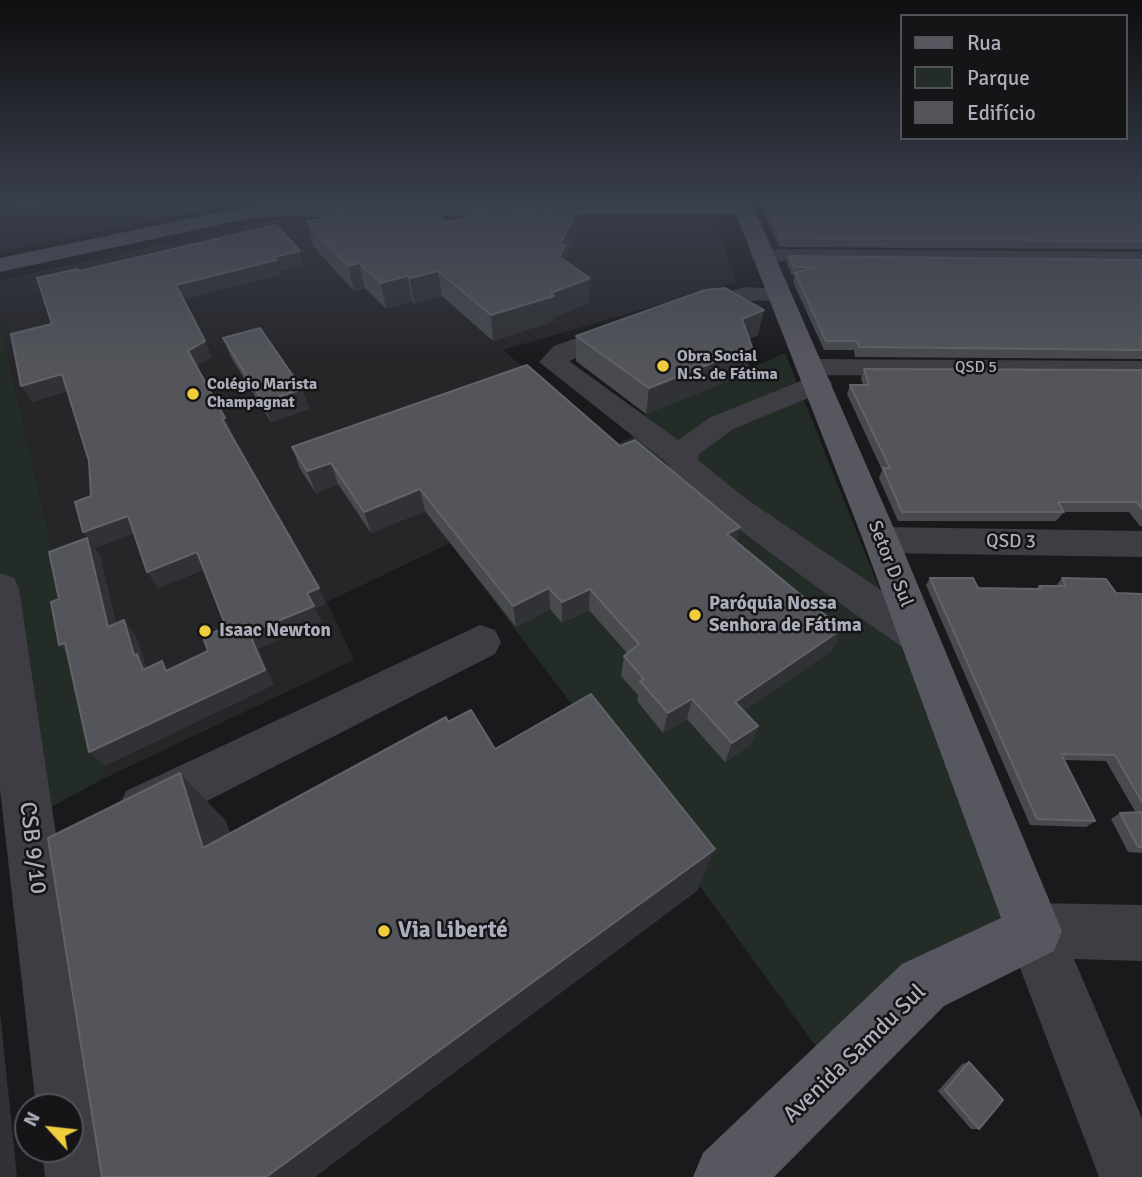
<!DOCTYPE html>
<meta charset="utf-8">
<style>
body{margin:0}
#map{position:relative;width:1142px;height:1177px;overflow:hidden;background:#1a1a1c;font-family:Signika,sans-serif}
canvas{display:block}
.legend{position:absolute;left:900px;top:14px;width:228px;height:126px;box-sizing:border-box;background:#151517;border:2px solid #515359;margin:0;padding:9px 12px;list-style:none;font-size:21px;color:#acafbb}
.legend li{display:flex;align-items:center;gap:14px;height:35px}
.legend b{width:35px;border:2px solid #515359}
.north{position:absolute;left:14px;top:1093px;width:70px;height:70px;box-sizing:border-box;background:#151517;border:2px solid #515359;border-radius:50%;rotate:297deg;font-size:19px;font-weight:700;line-height:28px;text-align:center;color:#acafbb}
.north::after{content:'';display:block;margin:auto;width:24px;height:32px;background:#f0cd3d;clip-path:polygon(50% 0,100% 100%,50% 72%,0 100%)}
</style>
<div id="map">
<canvas width="1142" height="1177"></canvas>
<ul class="legend">
<li><b style="height:9px;background:#575760"></b>Rua</li>
<li><b style="height:19px;background:#232c26"></b>Parque</li>
<li><b style="height:19px;background:#53555a"></b>Edifício</li>
</ul>
<div class="north">N</div>
</div>
<script>
const g = document.querySelector('canvas').getContext('2d');
g.lineJoin = 'round';
function paint(path, color) {
  g.fillStyle = color;
  g.fill(path, 'evenodd');
}
function stroke(path, color, width, dash) {
  g.strokeStyle = color;
  g.lineWidth = width;
  g.lineCap = dash ? 'butt' : 'round';
  g.setLineDash(dash || []);
  g.stroke(path);
}
function write(font, color, halo, rows, align = 'center') {
  g.font = font + ' Signika,sans-serif';
  g.lineWidth = 5;
  g.setLineDash([]);
  g.textBaseline = 'middle';
  g.strokeStyle = halo;
  g.fillStyle = color;
  for (const [text, x, y, turn = 0] of rows) {
    g.save();
    g.translate(x, y);
    g.rotate((+turn || 0) * Math.PI / 180);
    g.textAlign = isNaN(turn) ? turn : align;
    if (halo) g.strokeText(text, 0, 0);
    g.fillText(text, 0, 0);
    g.restore();
  }
}
paint(new Path2D(`
 M0 199H660L249 201 0 252Z
 M276 219H715L736 282 503 350 615 445 450 543 327 602 354 660 105 778 0 322V280Z`), '#262629');
paint(new Path2D(`
 M148 199H203L206 203 113 223 103 208Z
 M0 322 105 778 29 819 0 585Z
 M785 353 1010 916 817 1048 702 889 635 788 450 543 615 445 651 428 641 417Z`), '#232c26');
paint(new Path2D(`
 M762 249 1142 252V266L754 261 751 256 754 251Z
 M748 287 786 290 790 295 786 300 748 301 687 314 678 312 675 307 678 302Z
 M624 321 633 324 637 329 633 334 569 361 678 440 711 417 808 378 818 375 828 378 832 384 828 390 733 429 698 455 699 461 745 498 934 626 940 638 934 650 920 654 906 650C868 622 677 492 667 463L539 362 554 346Z
 M810 359 1142 361V377L810 375 800 373 796 367 800 361Z
 M881 527 1142 531V557L881 553 868 549 863 540 868 531Z
 M0 573 14 578 19 588C48 785 78 982 113 1177H45L42 1149H70V1107H36L0 789Z
 M480 625 495 630 501 642 495 654 160 825 143 832 126 825 118 808 126 791Z
 M1034 903 1142 905V961L1074 959 1142 1118V1177H1099L1006 931 1014 911Z`), '#3d3d43');
paint(new Path2D(`
 M730 199H750L899 540 1062 931 1054 951 944 1006 774 1177H693L703 1153 902 964 1001 918 863 540 736 214 255 217 0 272V258L255 205 732 202Z`), '#575760');
paint(new Path2D(`
 M758 199H1142V249L779 247Z
 M307 222H446L576 236 566 257V262L589 303 554 317V321L493 341 442 296 414 304 412 301 386 309 365 288 354 291 313 246Z
 M789 256 1142 260V359L855 357 854 350H824L793 282 795 275H792L787 264Z
 M758 335 749 339 747 373 646 414 576 361V336Z
 M223 338 302 389 309 409 271 422 231 357Z
 M864 369 1142 370V526H1140L1129 512H1064L1056 521H898L879 478 882 470 847 394 850 385H863L861 378Z
 M620 446 740 527 736 542 842 629 832 650 744 711 758 726 750 745 725 762 687 719 663 733 637 701 638 695 621 676 624 656 627 653 589 610 562 623 550 609 516 627 425 511 371 533 338 484 316 493 300 469 292 447Z
 M930 578 978 588 1036 589 1039 586H1056L1062 578 1116 593 1142 594V853L1128 852 1111 819 1120 813H1136L1106 761 1064 760 1095 821 1086 827 1030 825 926 585Z
 M969 1062 979 1129H971L938 1091 962 1064Z`), '#484a4e');
paint(new Path2D(`
 M0 199H13L0 201Z
 M54 199H86L25 211 22 205Z
 M576 212V236L566 257V269L559 257 560 244Z
 M300 251 304 265 280 271 281 275 182 300 176 285Z
 M359 263 365 288 354 291 348 266Z
 M438 271 442 296 414 304 410 278Z
 M407 276 412 301 386 309 381 283Z
 M590 278 589 303 554 317V321L493 341 491 315Z
 M764 310 758 335 737 343 742 319Z
 M205 341 212 357 196 367 188 351Z
 M752 347 747 373 646 414 649 388Z
 M62 374 72 390 33 402 21 386Z
 M302 389 309 409 271 422 263 402Z
 M225 418 233 435 230 436 222 419Z
 M331 463 338 484 316 493 307 471Z
 M420 489 425 511 371 533 364 512Z
 M128 516 139 532 95 548 83 532Z
 M740 527 735 549 727 534Z
 M87 538 100 555 121 642 108 627Z
 M197 552 207 569 158 588 147 572Z
 M319 588 326 604 315 609 322 622 258 649 274 685 105 766 89 752 249 633 307 593Z
 M549 588 550 609 516 627 513 606Z
 M590 589 589 610 562 623V602Z
 M124 620 136 636 145 663 150 670H143L134 655Z
 M842 629 832 650 728 722 735 702Z
 M65 643 74 661 59 645Z
 M692 699 687 719 663 733 668 713Z
 M758 726 750 745 725 762 732 743Z
 M180 773 226 821 249 890 203 848Z
 M715 849 697 891 315 1177H266Z
 M0 1012 17 1177H0Z`), '#313235');
const building = new Path2D(`
 M18 199H54L22 205Z
 M763 199H1142V241L781 238Z
 M385 204H422L446 222 510 208 520 215 576 212 560 244 566 245 559 257 590 278 551 293 554 296 491 315 438 271 410 278 407 276 381 283 359 263 348 266 307 222Z
 M276 225 300 251 274 257 276 260 176 285 205 341 188 351 225 418 222 419 319 588 307 593 314 606 249 633 265 670 89 752 65 643 59 645 51 602 59 599 49 552 87 538 108 627 124 620 134 655 137 654 143 670 162 661 166 671 208 651 203 637 226 627 197 552 147 572 128 516 83 532 75 502 91 496 89 461 62 374 21 386 11 334 52 324 37 278 78 269 79 271Z
 M789 256 1142 260V350L859 347 857 341H826L795 273 814 267H794Z
 M725 288 764 310 742 319 752 347 649 388 576 336 705 290Z
 M260 328 302 389 263 402 223 338Z
 M527 365 620 446 635 440 740 527 727 534 842 629 735 702 758 726 732 743 692 699 668 713 640 681 644 679 624 656 639 644 590 589 562 602 549 588 513 606 420 489 364 512 331 463 307 471 292 447Z
 M864 369 1142 370V508L1137 502H1058L1064 512H902L883 468H890L850 385H869Z
 M930 578H973L978 588 1041 589 1039 586H1066L1062 578 1106 579 1116 593 1142 594V802L1115 755 1061 754 1095 821 1037 819Z
 M591 694 715 849 266 1177H102L48 838 180 773 203 848 446 717 448 722 471 710 495 749Z
 M1142 812V847H1138L1120 813Z
 M969 1062 1003 1100 979 1129 945 1090Z`);
paint(building, '#53555a');
stroke(building, '#616369', 2);
const sky = g.createLinearGradient(0, 0, 0, 364);
sky.addColorStop(0, '#0e0e0f');
sky.addColorStop(0.55, '#383e4b');
sky.addColorStop(1, '#383e4b00');
g.fillStyle = sky;
g.fillRect(0, 0, 1142, 364);
for (const [x, y, r, color] of [
 [663,366,7,"#f0cd3d"],
 [193,394,7,"#f0cd3d"],
 [695,615,7,"#f0cd3d"],
 [205,631,7,"#f0cd3d"],
 [384,931,7,"#f0cd3d"]
]) {
  const dot = new Path2D();
  dot.arc(x, y, r, 0, 2 * Math.PI);
  g.fillStyle = color;
  g.fill(dot);
  stroke(dot, '#151517', 2.5);
}
write('bold 16px', '#acafbb', '#151517', [
 ["Obra Social",677,357],
 ["N.S. de Fátima",677,375],
 ["Colégio Marista",207,385],
 ["Champagnat",207,403]
], 'left');
write('16px', '#acafbb', '#151517', [
 ["QSD 5",976,368]
]);
write('19px', '#acafbb', '#151517', [
 ["QSD 3",1011,542,1],
 ["Setor D Sul",890,564,68]
]);
write('bold 19px', '#acafbb', '#151517', [
 ["Paróquia Nossa",709,604],
 ["Senhora de Fátima",709,626],
 ["Isaac Newton",219,631]
], 'left');
write('23px', '#acafbb', '#151517', [
 ["CSB 9/10",32,848,83],
 ["Avenida Samdu Sul",855,1054,-44]
]);
write('bold 23px', '#acafbb', '#151517', [
 ["Via Liberté",398,931]
], 'left');
</script>
